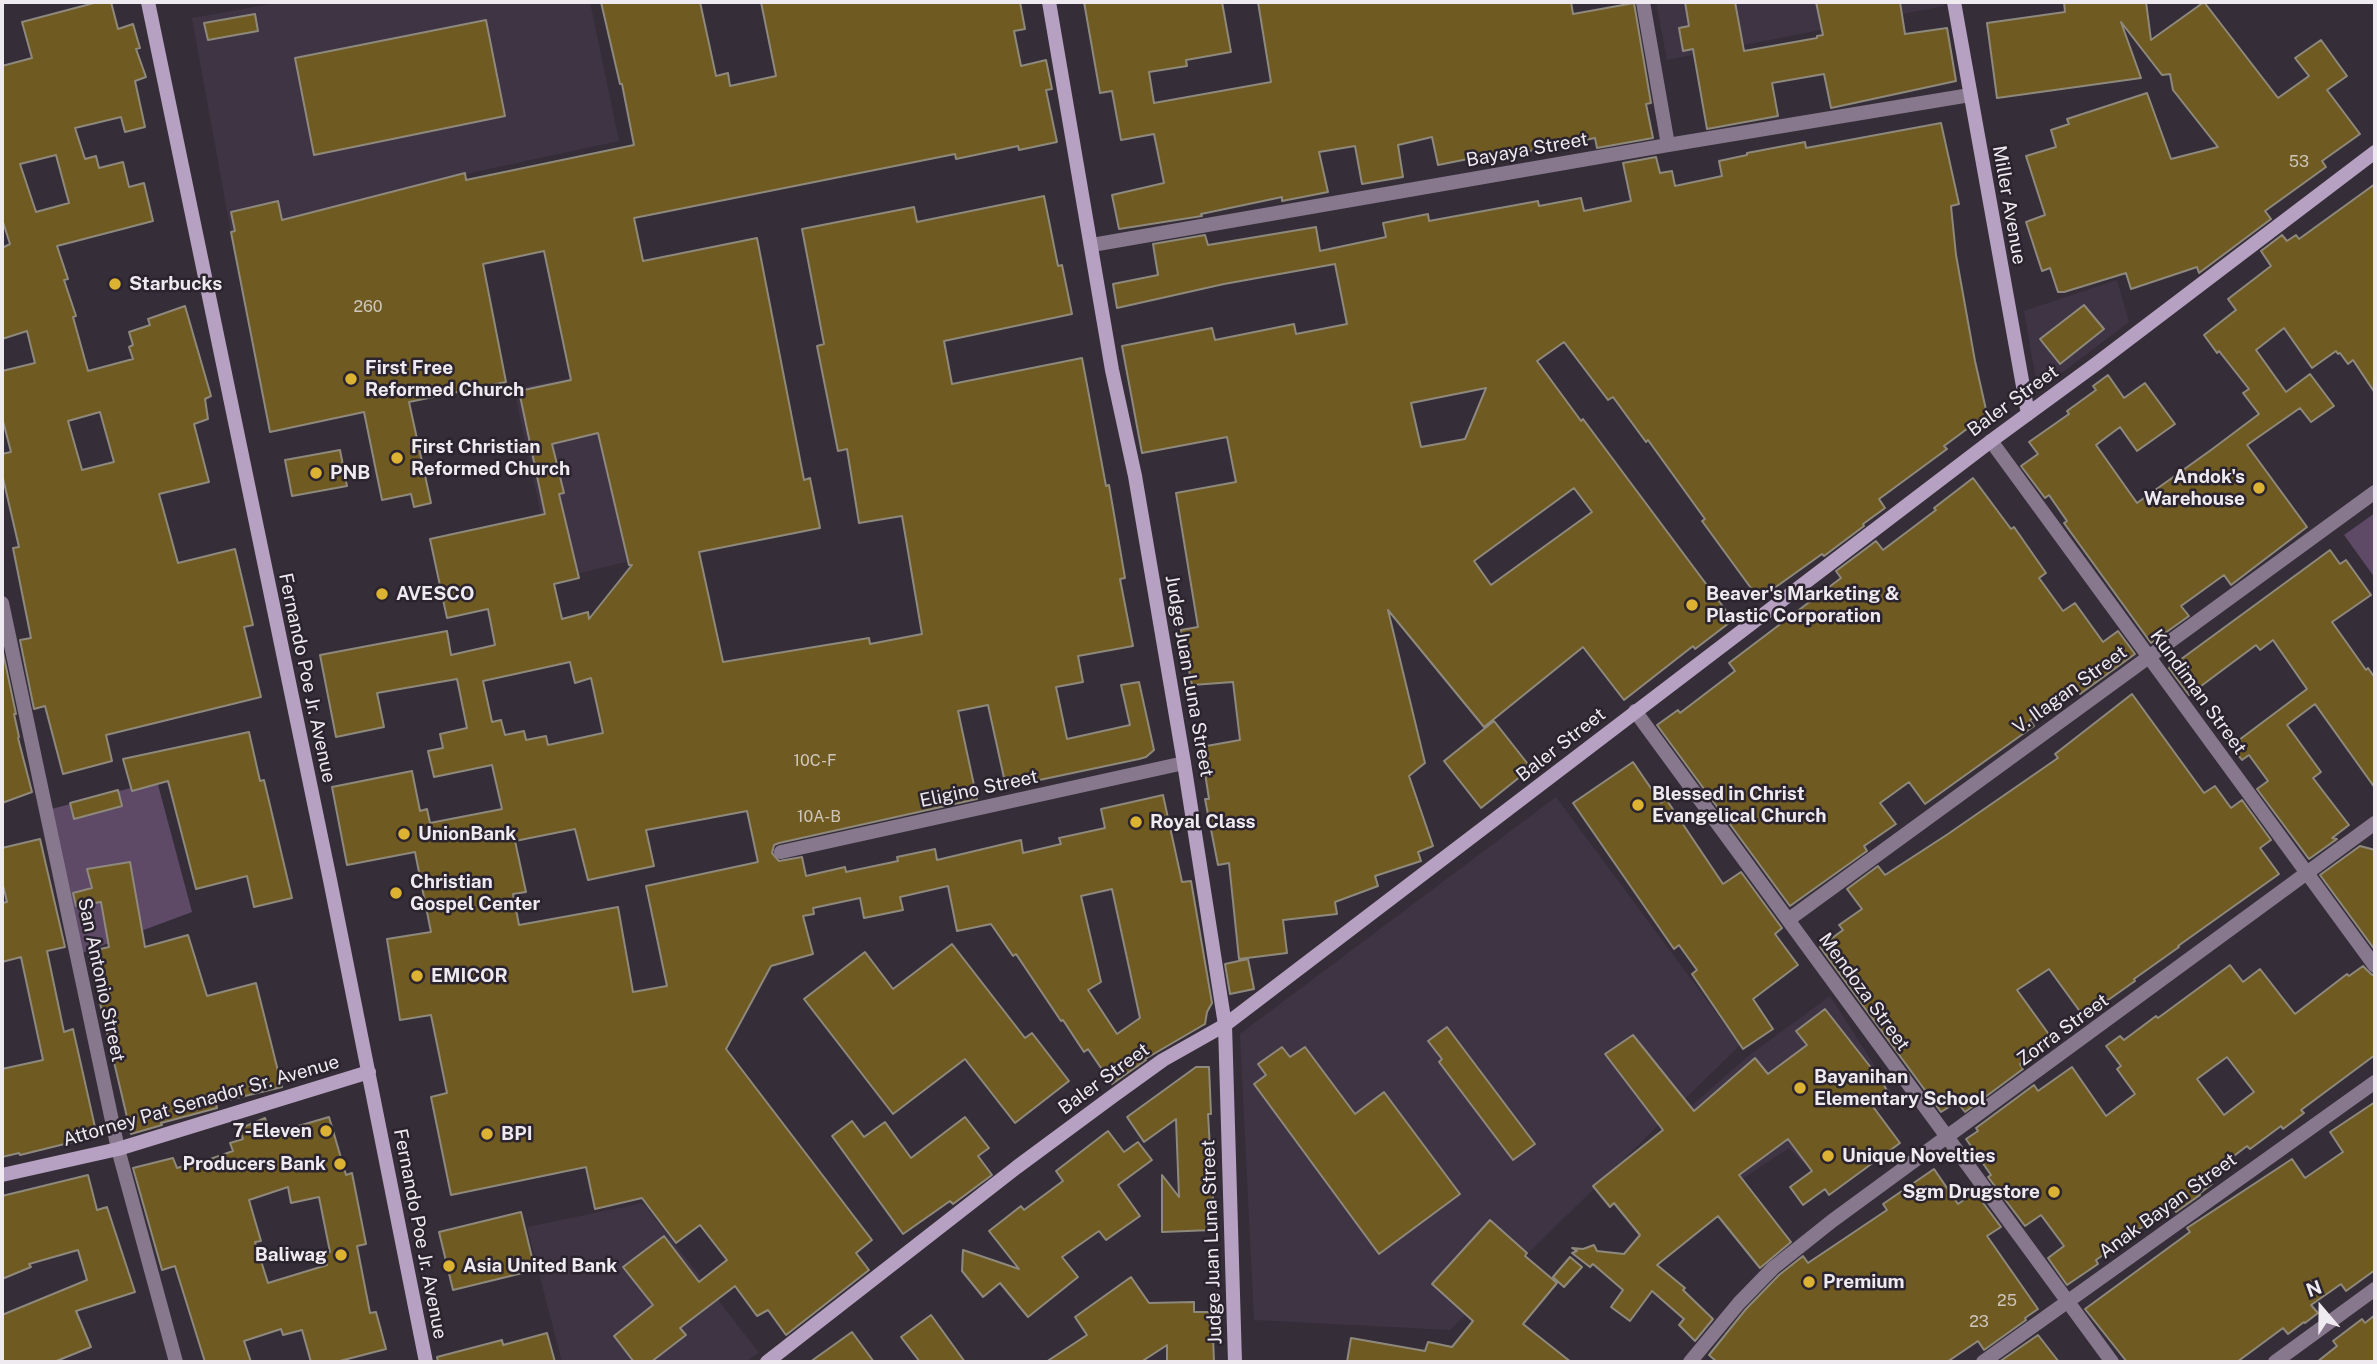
<!DOCTYPE html>
<style>
body{margin:0}
#map{position:relative;width:2377px;height:1364px;overflow:hidden;background:#352e38;font-family:"Public Sans",sans-serif}
canvas{display:block}
.frame{position:absolute;inset:0;border:4px solid #eeeaf0;pointer-events:none}
.north{position:absolute;left:2286px;top:1273px;width:70px;height:70px;-webkit-text-stroke:5px #2b242e;paint-order:stroke;rotate:340deg;font-size:19px;font-weight:700;line-height:28px;text-align:center;color:#eeeaf0}
.north::after{content:'';display:block;margin:auto;width:24px;height:32px;background:#eeeaf0;clip-path:polygon(50% 0,100% 100%,50% 72%,0 100%)}
</style>
<div id="map">
<canvas width="2377" height="1364"></canvas>
<div class="frame"></div>
<div class="north">N</div>
</div>
<script>
const g = document.querySelector('canvas').getContext('2d');
g.lineJoin = 'round';
function paint(path, color) {
  g.fillStyle = color;
  g.fill(path, 'evenodd');
}
function stroke(path, color, width, dash) {
  g.strokeStyle = color;
  g.lineWidth = width;
  g.lineCap = dash ? 'butt' : 'round';
  g.setLineDash(dash || []);
  g.stroke(path);
}
function write(font, color, halo, rows, align = 'center') {
  g.font = font + ' "Public Sans",sans-serif';
  g.lineWidth = 5;
  g.setLineDash([]);
  g.textBaseline = 'middle';
  g.strokeStyle = halo;
  g.fillStyle = color;
  for (const [text, x, y, turn = 0] of rows) {
    g.save();
    g.translate(x, y);
    g.rotate((+turn || 0) * Math.PI / 180);
    g.textAlign = isNaN(turn) ? turn : align;
    if (halo) g.strokeText(text, 0, 0);
    g.fillText(text, 0, 0);
    g.restore();
  }
}
paint(new Path2D(`
 M282 2H590L619 141 465 174 231 232 192 18Z
 M1656 2H1943L1944 6 1667 60Z
 M2117 280 2129 322 2038 391 2024 311Z
 M662 360 701 544 555 579 514 389Z
 M1556 797 1740 1045 1450 1330 1254 1320 1240 1034Z
 M1830 996 1896 1099 1802 1162 1789 1148 1736 1183 1684 1112 1747 1057Z
 M643 1203 759 1353 745 1362H562L527 1227Z`), '#3f3444');
paint(new Path2D(`
 M2375 513V578L2344 535Z
 M157 781 192 912 74 956 44 811Z`), '#5e4a67');
const building = new Path2D(`
 M98 2H111L118 29 133 24 140 48 136 49 146 77 135 81 145 127 125 132 121 117 75 128 85 159 96 156 99 168 123 162 129 187 144 183 153 221 57 246 68 279 64 280 76 316 73 317 88 371 133 359 129 347 133 345 129 332 150 325 148 319 185 306 211 396 205 399 208 419 194 424 209 482 159 494 178 563 235 549 253 625 244 627 261 697 106 735 112 761 63 774 45 706 34 709 20 640 31 638 13 548 19 547 2 474V454L11 452 2 417V371L35 363 27 331 2 339V248L10 244 2 219V66L32 58 22 22ZM56 155 69 203 36 212 20 164ZM100 412 114 462 82 470 68 421Z
 M601 2H700L716 76 728 73 730 86 776 76 761 2H1020L1025 29 1014 31 1021 66 1046 60 1052 89 1046 90 1057 142 1019 150 1018 146 956 159 955 154 634 218 643 261 757 238 804 480 810 478 820 528 699 552 723 662 869 638 870 644 922 634 902 516 859 523 847 449 838 451 817 346 824 344 802 229 914 207 917 222 1044 196 1058 266 1062 265 1072 314 944 341 952 384 1082 358 1106 486 1109 485 1125 578 1120 579 1133 646 1078 656 1083 682 1056 687 1067 739 1130 725 1121 685 1139 682 1154 750 1146 757 1139 759 1006 787 988 705 958 711 977 799 779 843 774 845 772 853 779 861 802 857 806 876 845 867 846 872 898 861 897 857 935 849 937 860 1021 840 1023 853 1061 844 1059 838 1105 828 1101 809 1163 795 1182 882 1191 881 1212 1003 1207 1012 1205 1024 1145 1059 1146 1060 1112 1084 1088 1049 1084 1052 1063 1020 1061 1021 1016 954 1013 956 991 924 957 931 948 886 900 897 903 910 864 918 860 898 813 908 814 914 803 916 813 954 771 966 726 1049 872 1240 856 1253 869 1270 786 1335 768 1310 757 1316 735 1286 680 1328 686 1335 651 1362H634L614 1336 653 1305 623 1267 664 1236 699 1282 727 1260 700 1225 676 1243 642 1198 595 1209 586 1167 451 1195 431 1097 447 1093 431 1015 400 1020 387 939 431 932 415 852 347 865 332 787 412 771 420 811 427 809 430 823 502 809 492 765 434 777 428 751 443 748 440 734 467 728 457 679 377 693 384 727 336 737 320 655 447 631 451 655 495 645 488 609 447 618 430 539 545 514 519 391 571 380 544 251 483 264 506 382 409 402 431 503 414 507 411 494 382 500 364 412 270 432 231 232 235 231 231 212 278 201 282 220 465 173 466 180 634 145 622 84H620ZM598 433 629 565H632L589 619 588 612 562 619 554 584 579 578 559 494 564 493 552 444ZM570 662 575 683 591 678 603 733 548 745 546 736 526 740 524 731 505 735 501 720 492 722 483 681ZM747 811 758 862 646 886 667 986 633 992 618 907 519 925 513 894 526 892 515 841 575 829 588 880 654 866 646 830ZM1112 889 1140 1018 1117 1034 1088 990 1101 982 1081 896Z
 M1084 2H1222L1231 52 1186 60 1187 66 1149 72 1154 103 1271 82 1258 2H1571L1573 14 1634 3 1651 103 1646 104 1653 138 1597 148 1595 138 1529 151 1528 147 1438 165 1432 137 1398 145 1403 177 1362 184 1355 146 1319 152 1328 192 1282 201V197L1201 214 1202 216 1119 229 1112 195 1164 183 1154 134 1121 140 1112 91 1100 93Z
 M1685 2H1735L1744 51 1817 38V36L1823 35 1816 2H1900L1905 34 1947 28 1956 81 1831 108 1824 74 1772 83 1778 116 1707 129 1693 49 1683 51 1679 28 1689 26Z
 M2064 2H2146L2151 40 2204 2 2278 98 2309 76 2295 58 2321 40 2347 76 2327 90 2360 134 2322 161 2326 167 2265 211 2271 219 2199 273 2197 267 2131 289 2126 273 2064 292H2058L2050 268 2042 271 2026 222 2045 215 2026 156 2056 147 2051 130 2069 124 2067 119 2147 93 2171 159 2218 147 2173 90 2170 74 2162 75 2121 22 2141 78 1997 98 1987 23 2065 12Z
 M255 14 258 31 208 40 204 23Z
 M486 20 505 116 314 155 295 58Z
 M1941 123 1959 204 1951 206 1956 255 1975 361 1987 414 1944 446 1947 449 1879 499 1885 508 1863 524 1864 526 1824 556 1822 554 1759 599 1702 521 1705 519 1648 440 1646 442 1613 397 1608 400 1564 342 1537 361 1581 421 1583 419 1733 620 1695 649 1693 646 1624 700 1583 647 1484 727 1388 610 1425 763 1409 776 1433 846 1418 852 1421 861 1375 876 1378 886 1335 902 1337 914 1283 920 1287 953 1239 959 1229 863 1218 865 1205 799H1209L1201 747 1240 740 1233 682 1192 685 1181 630 1198 627 1176 493 1236 482 1227 437 1142 453 1122 346 1212 328 1215 340 1294 324 1296 334 1347 324 1335 264 1224 284 1117 308 1113 284 1158 275 1153 244 1205 235 1208 245 1316 227 1320 251 1386 237 1383 223 1428 214 1429 221 1538 201 1539 206 1581 198 1584 211 1631 201 1623 163 1656 157 1660 173 1672 171 1675 186 1722 176 1719 161 1747 155V153L1805 142 1806 148ZM1486 388 1465 439 1421 447 1411 403ZM1574 488 1592 512 1491 585 1474 561Z
 M2375 184V393L2353 360 2348 364 2340 353 2338 354 2336 351 2312 368 2284 328 2256 350 2286 392 2310 374 2334 406 2311 422 2300 408 2247 445 2307 527 2231 585 2224 575 2181 606 2189 616 2151 643 2064 523 2067 521 2049 495 2045 498 2021 466 2038 454 2029 442 2069 414 2067 411 2096 390 2093 386 2108 375 2124 398 2145 383 2175 424 2137 451 2120 427 2096 445 2137 503 2211 450 2259 414 2243 393 2249 389 2219 351 2217 353 2204 335 2236 310 2228 299 2271 266 2261 251 2282 235 2287 241 2296 235 2299 239Z
 M2084 305 2104 329 2060 364 2040 339Z
 M340 450 347 486 292 496 285 460Z
 M1973 478 2011 529 2014 527 2046 573 2039 578 2063 611 2075 603 2103 642 2118 631 2135 654 2080 694 2075 687 2030 720 2034 726 1925 804 1909 782 1880 803 1896 824 1864 846 1867 851 1790 906 1657 725 1678 710 1680 713 1735 671 1729 663 1841 578 1836 571 1876 541 1883 550 1936 510 1934 508Z
 M2330 550 2340 564 2346 560 2371 595 2332 622 2366 670 2368 668 2375 678V788L2315 704 2287 725 2321 772 2313 778 2349 825 2332 838 2337 839 2309 859 2257 789 2268 781 2249 755 2242 760 2231 746 2307 689 2273 640 2260 650 2256 645 2189 695 2169 668Z
 M2 648 16 714H14L19 737 18 738 32 792 2 803Z
 M2132 694 2204 793 2215 786 2231 808 2242 800 2271 840 2260 848 2279 874 2178 946 2179 947 2134 979 2135 981 2084 1017 2049 969 2017 990 2053 1040 2020 1064 2023 1069 1965 1112 1957 1102 1941 1112 1820 947 1843 930 1839 925 1862 909 1847 889 1878 866 1885 875 1948 834 2058 758 2055 754Z
 M1494 721 1531 768 1481 808 1444 761Z
 M249 732 260 781 264 780 292 898 254 907 247 876 196 889 168 781 132 791 123 759Z
 M1633 762 1661 803 1666 799 1723 884 1741 872 1782 928 1775 934 1798 965 1753 999 1773 1029 1743 1049 1692 974 1697 970 1679 945 1674 949 1573 803Z
 M118 790 122 806 74 819 70 803Z
 M40 839 65 947 47 951 64 1032 73 1029 97 1136 20 1155 19 1153 2 1157V1069L43 1060 21 957 2 962V903L7 902 2 881V848Z
 M2360 846 2375 850V950L2320 875Z
 M130 862 145 947 188 935 207 996 256 983 282 1087 216 1103 217 1108 161 1123 162 1125 131 1134 88 952 109 947 101 902 76 906 73 893 92 888 87 869Z
 M952 944 1025 1038 1032 1033 1069 1081 1015 1123 965 1059 893 1114 804 999 865 952 893 989Z
 M1248 959 1254 989 1230 994 1225 964Z
 M2230 965 2243 982 2260 969 2295 1014 2347 974 2349 976 2363 966 2371 974 2375 976V1055L2301 1110 2304 1113 2283 1129 2281 1126 2250 1149 2247 1146 2206 1177 2212 1184 2199 1194 2200 1195 2176 1212 2172 1206 2096 1260 2098 1264 2067 1285 2048 1258 2064 1246 2041 1215 2025 1226 1988 1177 1991 1175 1966 1139 1978 1131 1976 1128 2034 1085 2038 1091 2072 1067 2106 1116 2135 1094 2117 1069 2121 1066 2106 1046 2120 1036 2124 1040 2156 1016 2158 1018ZM2227 1057 2254 1092 2224 1115 2197 1079Z
 M1825 1009 1883 1083 1888 1093 1871 1104 1900 1143 1829 1195 1825 1189 1803 1205 1790 1187 1812 1171 1788 1139 1739 1175 1791 1242 1760 1268 1718 1216 1657 1265 1685 1288 1683 1290 1713 1319 1695 1341 1679 1325 1684 1319 1652 1291 1630 1321 1611 1307 1623 1290 1593 1264 1590 1267 1572 1253 1577 1251 1572 1248 1583 1249 1594 1245 1597 1251 1624 1254 1640 1235 1614 1203 1610 1207 1593 1186 1663 1130 1605 1054 1633 1035 1694 1111 1755 1058 1768 1074 1807 1045 1796 1031Z
 M1447 1027 1535 1144 1513 1160 1439 1062 1442 1059 1428 1041Z
 M1282 1047 1290 1057 1305 1047 1355 1114 1384 1092 1460 1194 1379 1254 1254 1084 1266 1075 1258 1064Z
 M1196 1067H1209L1211 1114H1208L1213 1199H1210L1212 1230 1162 1232V1175L1179 1197 1176 1119 1144 1142 1127 1117Z
 M2375 1102V1270L2346 1291 2341 1284 2311 1305 2318 1313 2305 1323 2304 1322 2288 1334 2283 1328 2237 1362H2127L2085 1309 2190 1232 2187 1228 2292 1159 2305 1178 2343 1152 2330 1132Z
 M329 1117 346 1175 352 1173 366 1244 357 1246 370 1313 376 1312 386 1349 336 1362H311L302 1330 283 1335 281 1329 244 1341 251 1362H205L175 1266 162 1270 133 1168 173 1158 177 1168 187 1165 188 1167 233 1151 230 1143 243 1139 239 1129 265 1118 271 1134ZM288 1187 291 1203 319 1197 330 1252 324 1253 327 1265 268 1283 255 1242 261 1241 249 1200Z
 M965 1117 989 1148 978 1156 992 1175 953 1204 950 1201 903 1234 832 1136 852 1121 864 1137 885 1122 911 1158Z
 M1108 1131 1124 1152 1138 1142 1152 1160 1118 1185 1140 1216 1106 1240 1099 1231 1062 1257 1078 1277 1028 1317 1000 1283 983 1297 962 1271 963 1250 1019 1269 989 1231 1021 1206 1024 1210 1063 1181 1056 1171Z
 M1934 1169 1958 1204 1975 1192 2001 1227 1987 1236 2038 1309 2025 1318 2026 1320 1984 1350 1978 1341 1947 1362H1717L1709 1355 1746 1309 1779 1275 1803 1256 1808 1263 1887 1210 1883 1204Z
 M88 1175 97 1210 107 1207 135 1292 76 1311 91 1347 54 1362H2V1315L87 1280 78 1250 29 1264 31 1267 2 1279V1196Z
 M521 1212 535 1270 453 1290 439 1232Z
 M1490 1220 1527 1253 1525 1256 1557 1283 1523 1324 1571 1362H1347L1351 1338 1425 1351 1428 1342 1452 1347 1473 1321 1432 1284Z
 M1570 1257 1582 1267 1564 1287 1553 1277Z
 M1131 1277 1149 1303 1194 1302V1312H1212L1214 1362H1167V1345L1141 1362H1046L1087 1335 1075 1317Z
 M931 1315 965 1362H920L901 1337Z
 M2375 1315V1362H2317L2337 1346 2333 1341 2362 1319 2365 1323Z
 M852 1332 874 1362H810Z
 M547 1333 555 1362H438L437 1357 502 1340 503 1345Z
 M2038 1335 2059 1362H1999Z`);
paint(building, '#6f5a21');
stroke(building, '#8e897c', 2);
stroke(new Path2D(`
 M1643 2 1668 145
 M1092 245 1668 145 1970 95
 M1991 441 2375 966
 M2 603 118 1149 176 1362
 M1635 711 2112 1362
 M781 852 1184 763
 M1788 920 2375 492
 M1690 1362 1739 1303 1773 1268 1832 1221 2375 823
 M1983 1362 2375 1082
 M2275 1362 2375 1289`), '#87788e', 14);
stroke(new Path2D(`
 M148 2 330 880 426 1362
 M1049 2 1112 370 1135 476 1184 763 1225 1025 1235 1362
 M1954 2 2028 414
 M2 1175 118 1149 369 1072
 M767 1362 1017 1167 1113 1096 1163 1060 1225 1025 1991 441 2096 364 2375 152`), '#b7a1c2', 14);
for (const [x, y, r, color] of [
 [115,284,7,"#dcb233"],
 [351,379,7,"#dcb233"],
 [397,458,7,"#dcb233"],
 [316,473,7,"#dcb233"],
 [2259,488,7,"#dcb233"],
 [382,594,7,"#dcb233"],
 [1692,605,7,"#dcb233"],
 [1638,805,7,"#dcb233"],
 [1136,822,7,"#dcb233"],
 [404,834,7,"#dcb233"],
 [396,893,7,"#dcb233"],
 [417,976,7,"#dcb233"],
 [1800,1088,7,"#dcb233"],
 [326,1131,7,"#dcb233"],
 [487,1134,7,"#dcb233"],
 [1828,1156,7,"#dcb233"],
 [340,1164,7,"#dcb233"],
 [2054,1192,7,"#dcb233"],
 [341,1255,7,"#dcb233"],
 [449,1266,7,"#dcb233"],
 [1809,1282,7,"#dcb233"]
]) {
  const dot = new Path2D();
  dot.arc(x, y, r, 0, 2 * Math.PI);
  g.fillStyle = color;
  g.fill(dot);
  stroke(dot, '#2b242e', 2.5);
}
write('16px', '#cec6bc', null, [
 ["53",2299,162],
 ["260",368,307],
 ["10C-F",815,761],
 ["10A-B",819,817],
 ["25",2007,1301],
 ["23",1979,1322]
]);
write('19px', '#eeeaf0', '#2b242e', [
 ["Bayaya Street",1527,150,-10],
 ["Miller Avenue",2009,205,80],
 ["Baler Street",2013,401,-36],
 ["Judge Juan Luna Street",1189,676,80],
 ["Fernando Poe Jr. Avenue",307,678,78],
 ["V. Ilagan Street",2070,690,-36],
 ["Kundiman Street",2198,692,54],
 ["Baler Street",1561,745,-38],
 ["Eligino Street",979,789,-12],
 ["San Antonio Street",101,980,78],
 ["Mendoza Street",1864,992,54],
 ["Zorra Street",2063,1030,-36],
 ["Baler Street",1104,1079,-36],
 ["Attorney Pat Senador Sr. Avenue",201,1101,-16],
 ["Anak Bayan Street",2168,1206,-36],
 ["Fernando Poe Jr. Avenue",420,1234,79],
 ["Judge Juan Luna Street",1212,1242,-92]
]);
write('bold 19px', '#eeeaf0', '#2b242e', [
 ["Starbucks",129,284],
 ["First Free",365,368],
 ["Reformed Church",365,390],
 ["First Christian",411,447],
 ["Reformed Church",411,469],
 ["PNB",330,473],
 ["Andok's",2245,477,"right"],
 ["Warehouse",2245,499,"right"],
 ["AVESCO",396,594],
 ["Beaver's Marketing &",1706,594],
 ["Plastic Corporation",1706,616],
 ["Blessed in Christ",1652,794],
 ["Evangelical Church",1652,816],
 ["Royal Class",1150,822],
 ["UnionBank",418,834],
 ["Christian",410,882],
 ["Gospel Center",410,904],
 ["EMICOR",431,976],
 ["Bayanihan",1814,1077],
 ["Elementary School",1814,1099],
 ["7-Eleven",312,1131,"right"],
 ["BPI",501,1134],
 ["Unique Novelties",1842,1156],
 ["Producers Bank",326,1164,"right"],
 ["Sgm Drugstore",2040,1192,"right"],
 ["Baliwag",327,1255,"right"],
 ["Asia United Bank",463,1266],
 ["Premium",1823,1282]
], 'left');
</script>
